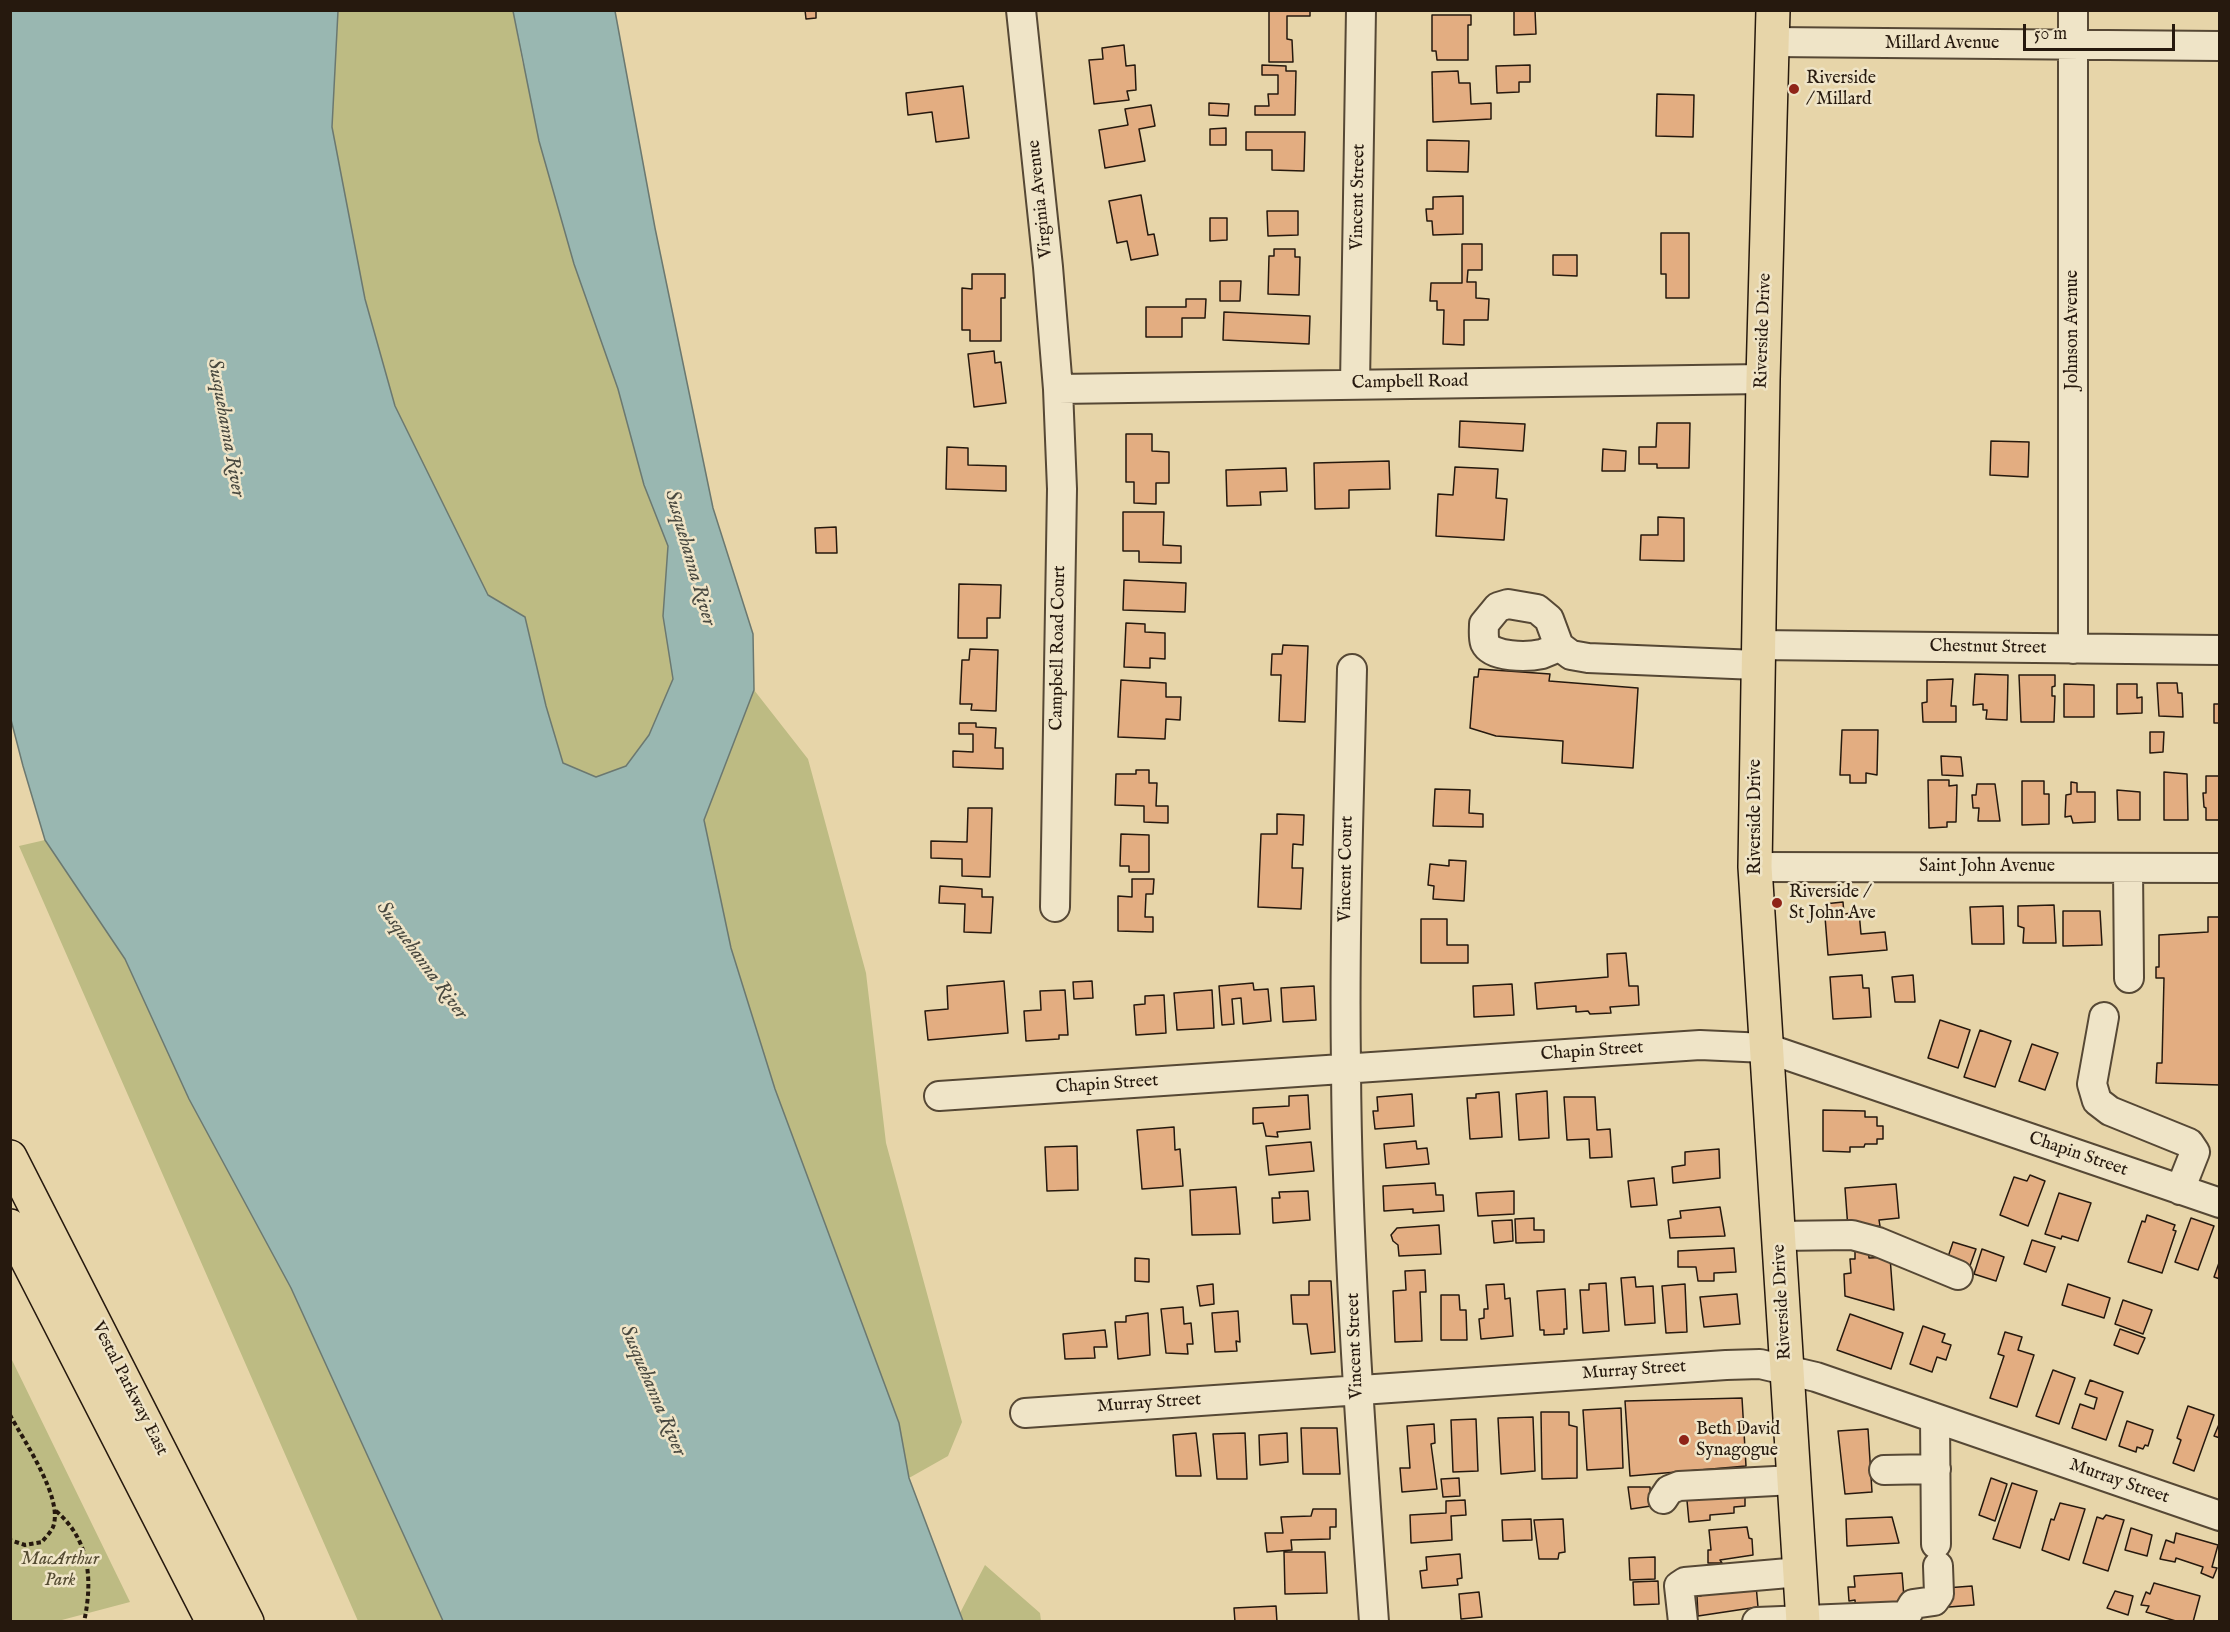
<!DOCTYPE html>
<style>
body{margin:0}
#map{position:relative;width:2230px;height:1632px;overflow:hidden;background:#e7d5a9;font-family:"IM FELL English",serif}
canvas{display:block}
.frame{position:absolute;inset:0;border:12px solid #26190e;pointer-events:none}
.scale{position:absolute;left:2023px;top:24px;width:152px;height:27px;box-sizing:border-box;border:3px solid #26190e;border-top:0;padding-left:8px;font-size:18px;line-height:21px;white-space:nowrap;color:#26190e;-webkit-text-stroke:4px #efe4c7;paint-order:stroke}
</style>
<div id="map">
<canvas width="2230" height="1632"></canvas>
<div class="frame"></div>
<div class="scale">50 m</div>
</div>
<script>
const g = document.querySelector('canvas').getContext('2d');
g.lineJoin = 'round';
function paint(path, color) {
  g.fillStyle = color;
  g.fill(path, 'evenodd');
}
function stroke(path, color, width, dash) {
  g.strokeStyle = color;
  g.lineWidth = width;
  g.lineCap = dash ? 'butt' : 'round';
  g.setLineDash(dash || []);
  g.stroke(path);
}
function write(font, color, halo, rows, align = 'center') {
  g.font = font + ' "IM FELL English",serif';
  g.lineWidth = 5;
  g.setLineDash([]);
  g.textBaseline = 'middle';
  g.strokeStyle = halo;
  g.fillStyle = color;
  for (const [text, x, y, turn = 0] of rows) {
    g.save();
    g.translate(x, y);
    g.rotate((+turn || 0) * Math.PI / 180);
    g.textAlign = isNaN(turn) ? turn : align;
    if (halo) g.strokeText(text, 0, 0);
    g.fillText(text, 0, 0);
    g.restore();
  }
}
paint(new Path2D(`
 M338 11H513L522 61 618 389 644 485 668 546 663 616 673 679 649 735 626 766 596 777 563 763 546 706 525 617 488 595 395 406 365 299 332 127Z
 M754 690 808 759 866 973 886 1143 962 1422 948 1456 909 1478 899 1423 775 1089 731 948 704 820Z
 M45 840 125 959 189 1099 291 1288 443 1621H358L19 846Z
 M11 1358 130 1602 58 1621H11Z
 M985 1565 1040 1613 1041 1621H963L960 1613Z`), '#bdbb83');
const water = new Path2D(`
 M10 11H338L332 127 365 299 395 406 488 595 525 617 546 706 563 763 596 777 626 766 649 735 673 679 663 616 668 546 644 485 618 389 574 264 539 141 513 11H615L655 228 713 508 753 634 754 690 704 820 731 948 775 1089 899 1423 909 1478 963 1621H443L291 1288 189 1099 125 959 45 840 23 766 10 716Z`);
paint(water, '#99b7b1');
stroke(water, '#6b7870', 1.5);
const building = new Path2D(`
 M805 10H816V18L806 19Z
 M1269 10H1310V16H1287V39L1292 40 1293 62H1269Z
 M1514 10H1535L1536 34 1514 35Z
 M1432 15H1471V25H1468V60H1437L1436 51H1432Z
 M1124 45 1126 66 1135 65 1136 90 1127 91 1129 100 1094 104 1089 60 1103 59 1102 48Z
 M1262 65 1286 66V71H1296L1295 115H1255V106H1269L1268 94H1278V75H1262Z
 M1530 65V82H1519V92L1497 93 1496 66Z
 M1458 71 1459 83H1470L1471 104 1491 103V119L1433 122 1432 72Z
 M963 86 969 138 936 142 932 112 908 115 906 93Z
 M1657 94 1694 95 1693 137 1656 136Z
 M1209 103 1229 104 1228 116 1209 115Z
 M1151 105 1155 126 1139 129 1145 161 1105 168 1099 130 1128 125 1125 109Z
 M1226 128V145H1210V129Z
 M1246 132H1305L1304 171 1272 170V150H1246Z
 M1427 140 1469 141 1468 172 1427 171Z
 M1141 195 1148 235 1154 234 1158 255 1131 260 1127 241 1117 243 1109 201Z
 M1463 196V234L1433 235 1432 221H1427L1426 209H1433V197Z
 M1267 211H1298V235L1268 236Z
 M1210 218H1227V240L1210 241Z
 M1661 233H1689V298H1666V274H1661Z
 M1462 244H1482V270H1468L1467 282H1476V298L1489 299 1488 320H1464V345L1443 344 1444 310H1437V301H1430L1431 283H1462Z
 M1274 249H1295V257H1300L1299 295 1268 294 1269 256H1274Z
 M1553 255H1577V276L1553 275Z
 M972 274H1005V298H1001V341H970V330H962V288L972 289Z
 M1220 281H1241L1240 301H1220Z
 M1186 299H1206L1205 318H1182V337H1146V307H1186Z
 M1224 312 1310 316 1309 344 1223 340Z
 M994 351 995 363 1001 362 1006 403 974 407 968 354Z
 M1460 421 1525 424 1523 451 1459 447Z
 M1657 423H1690L1689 468H1657V464H1639V447H1656Z
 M1126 434H1152V451L1169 452V483H1156V504L1134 503V482H1126Z
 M1991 441 2029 442 2028 477 1990 475Z
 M947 447 968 448V465L1006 466V491L946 489Z
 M1603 449 1626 451 1625 471H1602Z
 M1389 461 1390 489 1349 490V508L1315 509 1314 463Z
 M1455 467 1498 469 1496 498 1507 499 1504 540 1436 536 1438 494 1453 495Z
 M1286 468 1287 491 1260 492 1261 505 1227 506 1226 470Z
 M1123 512H1164L1163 545 1181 546V563L1139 562V551H1123Z
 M1658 517 1684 518V561L1640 560 1641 535H1658Z
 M836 527 837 553H816L815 528Z
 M1124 580 1186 583 1185 612 1123 610Z
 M959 584 1001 585 1000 618H987V638H958Z
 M1126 623 1145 624V632L1165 633V659L1150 658V668L1124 667Z
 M1283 645 1308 646 1305 722 1279 721 1281 675H1271L1272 654H1282Z
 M970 649 998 650 996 711 971 710 972 704H960L962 660H969Z
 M1479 669 1550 674 1549 681 1638 688 1633 768 1562 763 1563 741 1496 736 1470 728 1474 677H1478Z
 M1975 674 2008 675 2007 720 1986 719 1987 710H1983V704L1973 705Z
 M2019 675H2055V686L2052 687V696H2055L2054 722H2021Z
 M1953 679 1951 706H1956V722H1923L1922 703 1927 702V680Z
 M1121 680 1166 683V697H1181L1180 720 1166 719 1165 739 1118 737Z
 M2157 683H2177L2178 693H2182L2183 717 2159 716Z
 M2064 684 2094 685V717H2064Z
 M2117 684H2137V698L2142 697V713L2117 714Z
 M2214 704H2220V723H2214Z
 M959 723H976V727L996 728 995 748H1003V769L953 767V751L973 752V734H959Z
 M1842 730H1878L1877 775 1866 773V783H1850V775H1840Z
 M2150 732H2164L2163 752 2150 753Z
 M1941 756 1961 757 1963 776 1942 775Z
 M1136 770H1149V783H1157L1156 806H1168V823L1144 822V806L1115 805 1116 774H1136Z
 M2164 772 2187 774 2188 820H2164Z
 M2206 776H2220V820H2206V808L2204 807 2203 793H2206Z
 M1928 780H1949V786L1957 785 1956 822H1947V827L1929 828Z
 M2022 781H2044V794H2049V824L2022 825Z
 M2071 782 2077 783V792H2095V822L2073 823 2071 816 2065 817 2066 795 2071 794Z
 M1977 784H1995L2000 821H1978L1979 808H1973L1972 795H1976Z
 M1435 789 1470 790 1469 813 1483 814V827L1433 826Z
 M2117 790 2140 792V820H2118Z
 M968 808H992L990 877 962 876V859L931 858V841L967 842Z
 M1277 814 1304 815 1303 845 1293 844 1292 868H1303L1301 909 1258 907 1261 834H1277Z
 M1121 834 1149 835V872H1129V866H1120Z
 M1449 860 1466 861 1464 901 1433 899 1434 886 1428 885 1430 864 1449 866Z
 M1132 879H1154L1153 894H1146L1145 917H1153V932L1118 931V896L1132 897Z
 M940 886 982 889V897H993L991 933 964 932 965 904 939 903Z
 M1843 902 1844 914 1859 912 1861 934 1885 932 1887 950 1828 955 1824 904Z
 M2054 905 2056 943H2023L2024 928 2018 926V906Z
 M2003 906 2004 944H1972L1970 907Z
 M2063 911H2100L2102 945 2063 946Z
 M2208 917H2220V1085L2156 1083 2157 1063H2162L2164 978H2156V967H2159V935L2208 932Z
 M1421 919H1447V945H1468V963H1421Z
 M1626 953 1629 986H1638L1639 1005 1610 1007 1611 1013 1590 1014 1588 1011 1576 1012V1006L1537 1009 1535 983 1608 977 1607 954Z
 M1862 975 1863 988H1869L1871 1017 1833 1019 1830 977Z
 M1913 975 1915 1002H1895L1892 977Z
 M1004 981 1008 1033 928 1040 925 1011 948 1009 947 986Z
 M1092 981 1093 998 1074 999 1073 982Z
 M1253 983 1254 990 1268 989 1271 1021 1243 1024 1241 998 1232 999 1234 1024 1222 1025 1219 986Z
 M1512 984 1514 1015 1474 1017 1473 986Z
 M1314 986 1316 1020 1283 1022 1281 988Z
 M1065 990 1068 1035H1059V1039L1026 1041 1024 1011 1041 1010 1040 991Z
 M1212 990 1214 1028 1177 1030 1174 993Z
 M1164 995 1166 1033 1136 1035 1134 1005 1145 1004V996Z
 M1940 1020 1970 1030 1958 1068 1928 1058Z
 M1980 1030 2011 1041 1995 1087 1964 1077Z
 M2032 1044 2058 1053 2045 1090 2019 1081Z
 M1547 1091 1549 1138 1519 1140 1516 1094Z
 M1499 1092 1502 1137 1470 1139 1467 1098H1476V1094Z
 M1412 1094 1414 1126 1375 1129 1373 1111H1378L1377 1097Z
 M1308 1095 1310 1129 1277 1132 1278 1137 1266 1136 1263 1123 1253 1124V1108L1289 1106V1096Z
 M1564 1097H1595L1597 1130 1610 1129 1612 1157 1590 1158 1589 1139 1567 1140Z
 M1823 1110 1865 1111V1117H1877V1126H1883V1139H1877V1144H1865L1864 1147H1850V1152L1823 1151Z
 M1174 1127 1175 1150 1180 1149 1183 1186 1142 1189 1137 1130Z
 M1416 1141 1417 1149 1427 1148 1429 1164 1386 1168 1384 1144Z
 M1311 1142 1314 1171 1269 1175 1266 1146Z
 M1077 1146 1078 1190 1047 1191 1045 1147Z
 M1719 1149 1720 1178 1673 1183 1672 1167 1685 1165V1152Z
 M2030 1175 2045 1181 2028 1226 2000 1215 2014 1177 2027 1181Z
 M1654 1178 1657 1205 1631 1207 1628 1181Z
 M1435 1183 1436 1195H1443L1444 1211 1413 1213V1209L1384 1211 1383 1186Z
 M1896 1184 1899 1218 1879 1220 1880 1226 1848 1229 1845 1188Z
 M1236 1187 1240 1234 1192 1235 1190 1190Z
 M1308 1191 1310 1220 1273 1223 1272 1198H1280L1279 1192Z
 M1514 1191V1214L1478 1216 1476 1193Z
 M2059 1193 2091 1203 2078 1241 2062 1236 2061 1239 2045 1234Z
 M1720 1207 1725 1236 1670 1238 1668 1220 1681 1218 1680 1211Z
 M2147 1215 2175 1225 2173 1230 2176 1231 2162 1273 2128 1262 2142 1221 2145 1222Z
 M1534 1218V1230H1544V1242L1516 1243 1515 1219Z
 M2191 1218 2214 1226 2198 1270 2175 1262Z
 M1512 1220 1513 1241 1494 1243 1492 1221Z
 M1439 1225 1441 1254 1399 1256 1398 1245 1393 1241 1391 1235 1397 1228Z
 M2032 1240 2055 1247 2046 1272 2024 1264Z
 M1953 1242 1976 1249 1967 1274 1945 1266Z
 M1868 1247 1869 1258 1890 1257 1894 1310 1845 1296 1844 1274 1851 1273 1850 1259H1855V1248Z
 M1734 1248 1736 1272 1714 1273V1281H1698L1696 1267H1678V1251Z
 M1982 1249 2004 1257 1996 1281 1974 1274Z
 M1135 1258 1149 1259V1282L1135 1281Z
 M2220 1260V1279L2214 1277Z
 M1425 1270 1426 1292H1420L1422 1341 1395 1342 1393 1291 1406 1290 1405 1271Z
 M1635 1277 1636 1287 1653 1286 1655 1323 1625 1325 1621 1278Z
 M1309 1281H1331L1335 1352 1311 1354 1307 1324H1293L1291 1295H1309Z
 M1606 1283 1609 1331 1583 1333 1580 1290H1589V1284Z
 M1213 1284 1214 1304 1200 1306 1197 1286Z
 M1504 1284 1505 1299 1510 1298 1513 1336 1481 1339 1479 1319 1484 1318V1309H1488L1486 1285Z
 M1685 1284 1687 1332 1666 1333 1662 1286Z
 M2068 1284 2110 1298 2104 1318 2062 1305Z
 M1565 1289 1567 1329H1564V1334L1544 1335V1330H1540L1537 1291Z
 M1737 1294 1740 1324 1704 1327 1700 1297Z
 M1441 1295H1459L1460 1310H1466L1467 1340H1441Z
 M2123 1300 2152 1310 2143 1334 2115 1324Z
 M1183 1307 1184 1324 1191 1323 1193 1344H1187L1188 1354 1166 1353 1161 1309Z
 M1238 1311 1240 1342 1236 1341 1237 1351 1215 1352 1212 1313Z
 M1148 1313 1150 1355 1118 1359 1115 1322H1126V1316Z
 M1850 1314 1903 1333 1891 1369 1837 1350Z
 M1923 1326 1945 1334 1942 1342 1951 1345 1946 1360 1937 1357 1932 1372 1910 1364Z
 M2120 1329 2145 1338 2138 1354 2114 1345Z
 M1105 1330 1107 1347H1094L1095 1358 1065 1359 1063 1334Z
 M2005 1332 2022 1337 2018 1350 2034 1355 2017 1407 1990 1398 2004 1356 1998 1354Z
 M2053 1370 2075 1378 2059 1424 2036 1416Z
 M2090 1380 2123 1392 2106 1440 2072 1428 2080 1404 2094 1409 2097 1398 2085 1394Z
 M1742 1398 1746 1466 1630 1476 1625 1401Z
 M2188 1406 2214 1415 2194 1471 2173 1463 2181 1440 2177 1438Z
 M1621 1408 1623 1468 1587 1470 1583 1410Z
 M1541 1412H1569V1425L1577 1427V1478L1542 1479Z
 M1533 1417 1535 1471 1501 1474 1498 1418Z
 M1476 1419 1478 1471 1453 1472 1451 1420Z
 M2127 1421 2153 1430 2148 1446 2145 1445 2143 1449 2137 1447 2136 1452 2119 1446Z
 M2220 1422V1438L2214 1436Z
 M1434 1424 1435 1443 1431 1444 1437 1489 1402 1492 1400 1468H1410L1407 1426Z
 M1301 1428H1337L1340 1474H1303Z
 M1868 1429 1872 1492 1845 1494 1838 1431Z
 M1196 1433 1201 1476H1176L1173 1435Z
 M1245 1433 1247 1479H1217L1213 1434Z
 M1287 1433 1288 1462 1260 1465 1259 1435Z
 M1459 1478 1460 1496 1443 1497 1441 1479Z
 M1991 1478 2007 1484 1995 1521 1979 1515Z
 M2012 1483 2037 1491 2020 1548 1993 1539Z
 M1745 1484V1506L1734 1507V1513L1710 1515V1520L1689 1522 1686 1490Z
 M1628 1487H1650L1651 1506 1631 1509Z
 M1465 1500 1466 1515 1451 1516 1452 1540 1411 1543 1410 1515 1446 1513V1501Z
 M2060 1503 2085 1509 2069 1560 2042 1550 2051 1519 2054 1520Z
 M1313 1509H1336V1527H1330V1539L1291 1540 1292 1550 1267 1552 1265 1533H1283L1281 1517 1311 1516Z
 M2106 1515 2124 1520 2108 1571 2083 1563 2097 1517 2103 1519Z
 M1892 1517 1899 1543 1847 1546 1846 1519Z
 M1531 1519 1532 1540 1503 1541 1502 1520Z
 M1563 1519 1565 1552 1559 1553 1558 1559H1539L1534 1520Z
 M1747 1527 1749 1538 1752 1539 1753 1555 1720 1560 1722 1563H1708V1550H1711L1709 1530Z
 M2131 1528 2152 1535 2147 1556 2125 1550Z
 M2176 1533 2218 1545 2212 1567 2217 1568 2213 1578 2201 1573 2203 1567 2176 1558 2175 1562 2160 1559 2166 1540 2174 1543Z
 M1284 1552H1325L1327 1593 1285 1594Z
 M1460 1554 1462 1578 1457 1579 1458 1585 1422 1588 1420 1571 1427 1570 1426 1557Z
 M1655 1557V1579L1630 1580 1629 1558Z
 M1902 1573 1905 1610 1856 1614 1855 1600 1849 1601 1848 1587H1855L1854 1576Z
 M1658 1581 1659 1604 1634 1605 1633 1582Z
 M2154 1583 2200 1596 2193 1622H2179L2146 1612 2149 1606 2141 1605 2146 1592 2150 1594Z
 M1700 1585H1756L1758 1607 1698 1616 1697 1596H1701Z
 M1972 1586 1974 1605 1949 1607 1946 1588Z
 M2115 1591 2133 1596 2128 1615 2107 1608Z
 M1479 1592 1482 1617 1461 1619 1459 1594Z
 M1276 1606 1277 1622H1235L1234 1608Z`);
paint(building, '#e3ad81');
stroke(building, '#26190e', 1.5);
const minor = new Path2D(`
 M1021 10 1048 267 1058 389 1062 489 1055 907
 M2073 10V649
 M1773 42 2220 46
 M1355 384 1361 10
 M1058 389 1763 379
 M1757 645 2220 650
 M1559 646C1554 649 1548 652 1542 654 1528 657 1492 658 1485 643 1483 637 1484 630 1484 624L1498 607 1508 604 1537 609 1549 619 1559 646 1571 655 1588 658 1757 665
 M1352 669C1349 802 1344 934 1346 1067 1347 1252 1361 1437 1374 1622
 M1755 867 2220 868
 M2128 868 2129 978
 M2104 1017 2092 1084 2097 1101 2110 1111 2189 1143 2195 1152 2180 1190
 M939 1096 1700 1045 1766 1048 2220 1203
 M1779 1236 1852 1235 1878 1242 1958 1275
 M1025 1413 1726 1365 1760 1364 1816 1377 2220 1516
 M1935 1418 1936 1544
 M1884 1470 1936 1469
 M1663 1499 1669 1490 1679 1486 1794 1480
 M1683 1622 1679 1586 1685 1582 1800 1572
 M1757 1622 1906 1616 1913 1604 1934 1601 1939 1594 1938 1566`);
const major = new Path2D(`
 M1773 10 1763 379 1755 867 1803 1622
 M10 1157 247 1622
 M10 1226 213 1622`);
stroke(minor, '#564835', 32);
stroke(major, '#26190e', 36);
stroke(new Path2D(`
 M10 1415C24 1441 64 1499 53 1527 51 1532 45 1538 42 1542L25 1545 10 1540
 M56 1511C90 1540 93 1580 84 1622`), '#26190e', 4, [4.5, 3]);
stroke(minor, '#efe4c7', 28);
stroke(major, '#e7d5a9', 33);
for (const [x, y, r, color] of [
 [1794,89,6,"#8f2418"],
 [1777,903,6,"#8f2418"],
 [1684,1440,6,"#8f2418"]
]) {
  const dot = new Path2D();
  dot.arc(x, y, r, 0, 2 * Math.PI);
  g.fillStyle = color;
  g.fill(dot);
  stroke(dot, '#efe4c7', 2);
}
write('18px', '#26190e', '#efe4c7', [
 ["Millard Avenue",1942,44],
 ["Vincent Street",1359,197,-89],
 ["Virginia Avenue",1041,199,-96],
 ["Johnson Avenue",2073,330,-90],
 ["Riverside Drive",1764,331,-88],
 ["Campbell Road",1410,383,-1],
 ["Campbell Road Court",1059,648,-89],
 ["Chestnut Street",1988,648,1],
 ["Riverside Drive",1756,817,-90],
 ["Saint John Avenue",1987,867],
 ["Vincent Court",1347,869,-89],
 ["Chapin Street",1592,1052,-4],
 ["Chapin Street",1107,1085,-4],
 ["Chapin Street",2078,1155,19],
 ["Riverside Drive",1783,1302,-93],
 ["Vincent Street",1356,1346,-92],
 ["Murray Street",1634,1371,-4],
 ["Vestal Parkway East",129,1389,63],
 ["Murray Street",1149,1404,-4],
 ["Murray Street",2119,1482,19]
]);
write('18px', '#26190e', '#efe4c7', [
 ["Riverside",1806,79],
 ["/ Millard",1806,100],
 ["Riverside /",1789,893],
 ["St John Ave",1789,914],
 ["Beth David",1696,1430],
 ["Synagogue",1696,1451]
], 'left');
write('italic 18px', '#534a31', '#efe4c7', [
 ["MacArthur",60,1560],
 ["Park",60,1581]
]);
write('italic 20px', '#48483f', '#efe4c7', [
 ["Susquehanna River",225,428,80],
 ["Susquehanna River",689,558,74],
 ["Susquehanna River",421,961,54],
 ["Susquehanna River",652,1391,67]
]);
</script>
